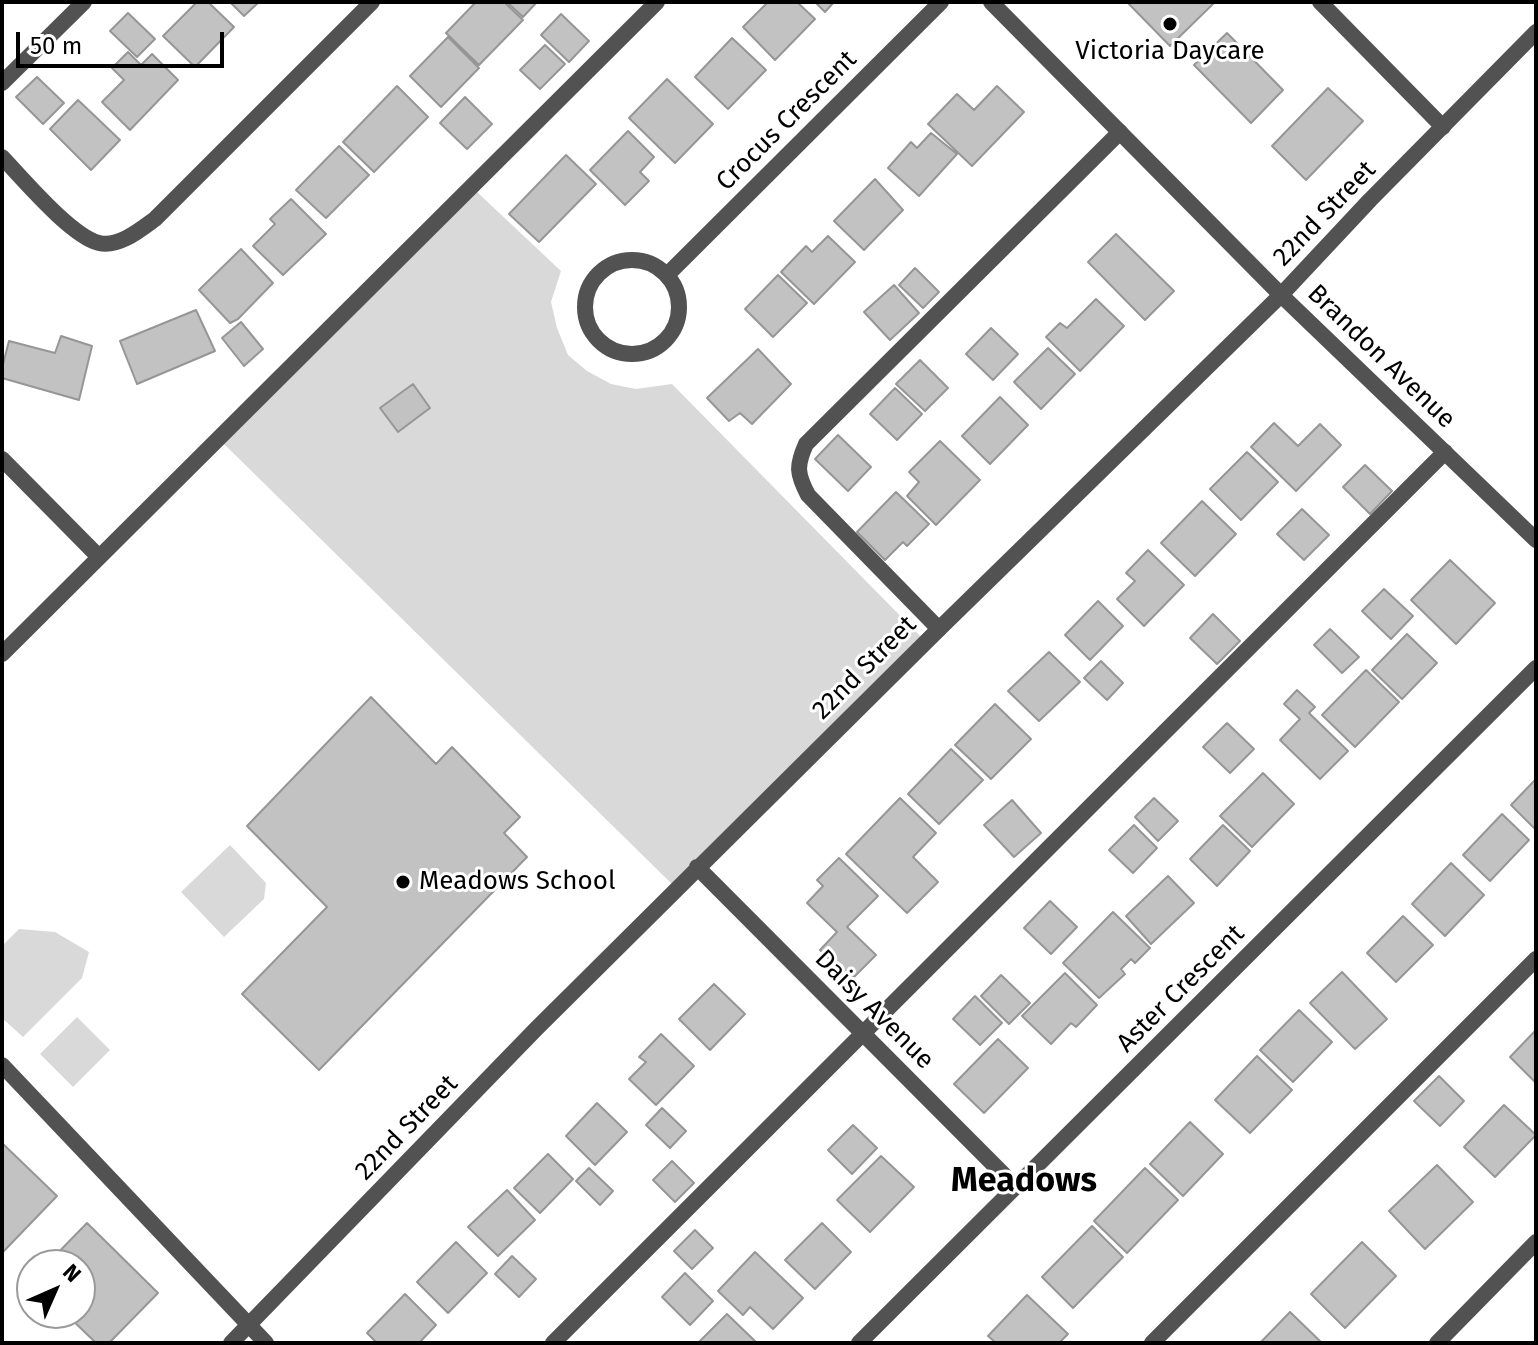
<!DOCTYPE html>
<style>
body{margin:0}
#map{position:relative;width:1538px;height:1345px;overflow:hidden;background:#fff;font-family:"Fira Sans",sans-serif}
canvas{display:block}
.frame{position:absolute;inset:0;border:4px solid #000;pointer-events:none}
.north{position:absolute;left:16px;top:1249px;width:80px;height:80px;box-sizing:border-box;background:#fff;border:2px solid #999;border-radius:50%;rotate:45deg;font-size:22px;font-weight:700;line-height:32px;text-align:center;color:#000}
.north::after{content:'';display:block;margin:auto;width:28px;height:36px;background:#000;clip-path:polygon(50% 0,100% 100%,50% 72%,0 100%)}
.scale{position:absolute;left:16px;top:32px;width:208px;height:36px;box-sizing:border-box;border:4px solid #000;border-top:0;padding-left:10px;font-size:24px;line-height:28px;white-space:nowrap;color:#000;-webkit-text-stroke:6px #fff;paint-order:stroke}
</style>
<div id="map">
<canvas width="1538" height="1345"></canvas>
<div class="frame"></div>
<div class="north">N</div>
<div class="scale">50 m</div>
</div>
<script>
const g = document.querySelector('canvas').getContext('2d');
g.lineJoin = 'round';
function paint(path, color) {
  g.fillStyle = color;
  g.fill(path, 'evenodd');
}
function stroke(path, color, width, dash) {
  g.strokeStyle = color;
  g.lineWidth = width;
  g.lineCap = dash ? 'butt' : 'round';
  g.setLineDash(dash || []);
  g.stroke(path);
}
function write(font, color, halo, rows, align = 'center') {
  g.font = font + ' "Fira Sans",sans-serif';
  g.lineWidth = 6;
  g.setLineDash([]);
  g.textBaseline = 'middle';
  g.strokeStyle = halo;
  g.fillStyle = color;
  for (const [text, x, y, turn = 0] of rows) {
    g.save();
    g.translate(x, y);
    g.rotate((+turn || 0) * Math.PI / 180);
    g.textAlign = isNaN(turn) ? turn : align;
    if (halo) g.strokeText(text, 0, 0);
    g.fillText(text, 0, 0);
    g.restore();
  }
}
paint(new Path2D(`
 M477 192 561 271 551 302 557 328 568 355 587 371 611 384 636 389 672 384 925 641 677 889 224 444Z
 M230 845 266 883 264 899 224 937 181 892Z
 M19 929 55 932 89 952 82 978 23 1037 2 1018V946Z
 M77 1017 110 1050 73 1087 40 1054Z`), '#d9d9d9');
const building = new Path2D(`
 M197 2H208L234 27 195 67 163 36Z
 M230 2H259L244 16Z
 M476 2H504L523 20 479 65 446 33Z
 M507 2H537L523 17Z
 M768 2H797L815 19 775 60 743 27Z
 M815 2H834L825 12Z
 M1127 2H1215L1170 46Z
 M128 13 155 39 137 57 110 31Z
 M561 14 589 41 569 62 541 35Z
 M1227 33 1283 90 1251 123 1194 65Z
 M448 37 479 68 441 107 410 76Z
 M732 38 766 70 728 109 695 77Z
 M545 45 565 64 540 89 520 70Z
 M128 52 141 65 152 54 178 80 130 130 102 102 124 80 112 68Z
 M37 77 64 103 43 124 16 97Z
 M667 79 713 124 675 163 629 118Z
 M397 86 428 117 374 172 343 142Z
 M997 86 1024 112 972 166 928 124 957 94 974 110Z
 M1328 88 1363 121 1306 180 1272 146Z
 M465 97 492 124 467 149 440 123Z
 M78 100 120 140 91 170 50 129Z
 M628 131 654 157 640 172 649 181 625 205 590 170Z
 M931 133 957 154 919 196 888 168 911 142 917 148Z
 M339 146 369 175 326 218 296 190Z
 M566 155 596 184 539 242 509 214Z
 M875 179 903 210 864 250 834 221Z
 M291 199 326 234 283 275 253 246 275 224 270 219Z
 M1116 234 1174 291 1145 320 1088 262Z
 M828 236 855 262 814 304 781 272 806 246 812 252Z
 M241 249 273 283 238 319 230 323 199 290Z
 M915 268 939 292 923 308 899 285Z
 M778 275 807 303 773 337 745 309Z
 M894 285 919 313 890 340 864 312Z
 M1096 299 1124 326 1080 371 1046 337 1060 323 1067 328Z
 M196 310 215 351 137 384 120 341Z
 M241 322 263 349 244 366 222 338Z
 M991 328 1018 354 993 380 966 354Z
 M61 336 92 346 79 400 2 378V368L9 341 55 353Z
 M1048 348 1075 374 1041 409 1014 382Z
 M758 349 791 384 752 424 740 413 729 421 707 398Z
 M920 360 948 388 925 411 896 384Z
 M413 384 430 408 398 432 380 408Z
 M895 388 922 414 897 440 870 414Z
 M1000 397 1028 425 990 464 962 436Z
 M1274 423 1298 446 1320 424 1341 445 1296 491 1251 447Z
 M838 435 871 467 848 491 815 459Z
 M940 441 980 480 936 525 907 496 919 482 909 472Z
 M1247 452 1278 482 1241 520 1210 489Z
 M1365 465 1392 491 1370 514 1343 487Z
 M896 492 929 524 907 546 903 542 885 560 857 532Z
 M1202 501 1236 534 1195 576 1161 543Z
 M1302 509 1329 535 1304 560 1277 534Z
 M1148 550 1184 585 1144 626 1117 599 1135 581 1126 573Z
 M1450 560 1495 603 1456 644 1411 600Z
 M1384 589 1413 616 1391 639 1362 611Z
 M1098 601 1123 626 1090 660 1065 635Z
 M1213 614 1240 641 1217 664 1190 638Z
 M1330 629 1359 657 1342 673 1314 645Z
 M1407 634 1437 663 1402 699 1372 670Z
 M1049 652 1080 682 1039 721 1008 691Z
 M1101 661 1123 683 1107 700 1084 678Z
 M1366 670 1399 702 1355 747 1322 715Z
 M1297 690 1315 707 1309 713 1348 751 1320 779 1280 740 1300 719 1284 704Z
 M371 697 436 764 452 747 520 817 504 833 527 857 319 1070 242 994 327 907 247 826Z
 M995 704 1031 739 991 779 955 745Z
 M1227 723 1254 749 1230 773 1203 747Z
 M951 749 983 780 939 824 908 794Z
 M1263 773 1294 804 1252 847 1220 816Z
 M1536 779V830L1511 805Z
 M900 798 936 833 913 857 938 882 907 913 846 854Z
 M1154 798 1178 821 1158 841 1135 817Z
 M1012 800 1041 833 1014 857 984 825Z
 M1502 814 1529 840 1490 881 1463 855Z
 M1134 825 1157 848 1133 873 1109 850Z
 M1223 825 1250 851 1217 886 1190 859Z
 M839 858 878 896 847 927 876 955 851 980 820 950 837 932 807 903 823 886 817 880Z
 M1451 863 1484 895 1445 936 1412 904Z
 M1168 876 1194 903 1151 944 1126 916Z
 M1050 901 1077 927 1051 954 1024 928Z
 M1113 912 1150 948 1135 963 1131 959 1121 969 1125 974 1099 998 1063 963Z
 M1403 916 1433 945 1396 982 1367 953Z
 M1342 972 1387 1019 1355 1049 1310 1003Z
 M1065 973 1097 1005 1076 1027 1071 1023 1051 1044 1022 1016Z
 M1001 975 1030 1003 1009 1024 981 996Z
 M714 984 745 1014 710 1050 679 1019Z
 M975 996 1002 1023 980 1045 953 1019Z
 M1299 1010 1332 1042 1293 1082 1260 1050Z
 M1536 1030V1083L1510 1057Z
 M661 1034 694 1066 656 1105 629 1079 646 1062 639 1057Z
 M998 1039 1028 1068 984 1113 954 1084Z
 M1257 1056 1292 1090 1250 1133 1215 1100Z
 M1439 1076 1464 1101 1440 1126 1414 1101Z
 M597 1103 627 1132 595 1165 566 1136Z
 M1504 1105 1536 1135 1495 1177 1464 1147Z
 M662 1108 686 1131 670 1148 646 1125Z
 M1190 1122 1223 1154 1183 1196 1150 1164Z
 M853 1125 877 1148 852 1174 828 1150Z
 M2 1143 57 1196 2 1253Z
 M548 1154 573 1179 540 1213 514 1188Z
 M881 1156 914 1187 870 1232 837 1200Z
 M672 1161 694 1183 675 1202 653 1180Z
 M1437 1165 1473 1202 1425 1249 1389 1211Z
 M589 1168 613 1191 600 1205 576 1181Z
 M1145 1168 1178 1200 1127 1253 1094 1221Z
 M507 1190 535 1220 498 1256 468 1227Z
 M87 1223 158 1293 109 1343H96L65 1313H80V1265H46Z
 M822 1223 851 1252 815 1289 785 1260Z
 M1092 1226 1123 1257 1073 1308 1042 1277Z
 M695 1230 713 1248 692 1269 674 1251Z
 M456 1242 487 1273 448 1313 417 1282Z
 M1362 1242 1396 1276 1345 1328 1311 1294Z
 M755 1252 803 1298 773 1329 750 1307 743 1315 718 1291Z
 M512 1256 536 1279 519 1297 495 1274Z
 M685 1273 713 1301 690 1325 662 1297Z
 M405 1294 436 1325 419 1343H377L367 1333Z
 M1027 1295 1068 1334 1059 1343H996L988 1336Z
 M1290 1312 1322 1343H1260Z
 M727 1314 757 1343H698Z`);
paint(building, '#c2c2c2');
stroke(building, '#969696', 2);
stroke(new Path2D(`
 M1320 2 1443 127
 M2 83 84 2
 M2 459 99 557
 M939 629 808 495C797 474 796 466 806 444L1120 132
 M2 654 657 2
 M2 1065 266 1343
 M553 1343 1445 452
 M1152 1343 1536 959`), '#525252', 16);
stroke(new Path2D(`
 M991 2 1281 295 1536 540
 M2 157C24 180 71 236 99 243 118 248 140 230 155 219L372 2
 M585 307a47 47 0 1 1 94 0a47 47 0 1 1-94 0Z
 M667 275 941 2
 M697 867 1016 1187
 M231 1343 536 1029 939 629 1281 295 1370 200 1536 32
 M859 1343 1536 668
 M1437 1343 1536 1242`), '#525252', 16);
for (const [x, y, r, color] of [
 [1170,24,8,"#000"],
 [403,882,8,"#000"]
]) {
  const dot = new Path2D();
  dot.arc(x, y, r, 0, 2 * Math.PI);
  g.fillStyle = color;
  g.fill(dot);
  stroke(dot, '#fff', 3);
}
write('26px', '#000', '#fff', [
 ["Victoria Daycare",1170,52],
 ["Meadows School",419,882,"left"]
]);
write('26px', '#000', '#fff', [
 ["Crocus Crescent",787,121,-45],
 ["22nd Street",1325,214,-46],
 ["Brandon Avenue",1381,357,44],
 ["22nd Street",865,668,-45],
 ["Aster Crescent",1181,989,-45],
 ["Daisy Avenue",874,1010,45],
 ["22nd Street",407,1128,-46]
]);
write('bold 34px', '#000', '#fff', [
 ["Meadows",1024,1182]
]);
</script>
